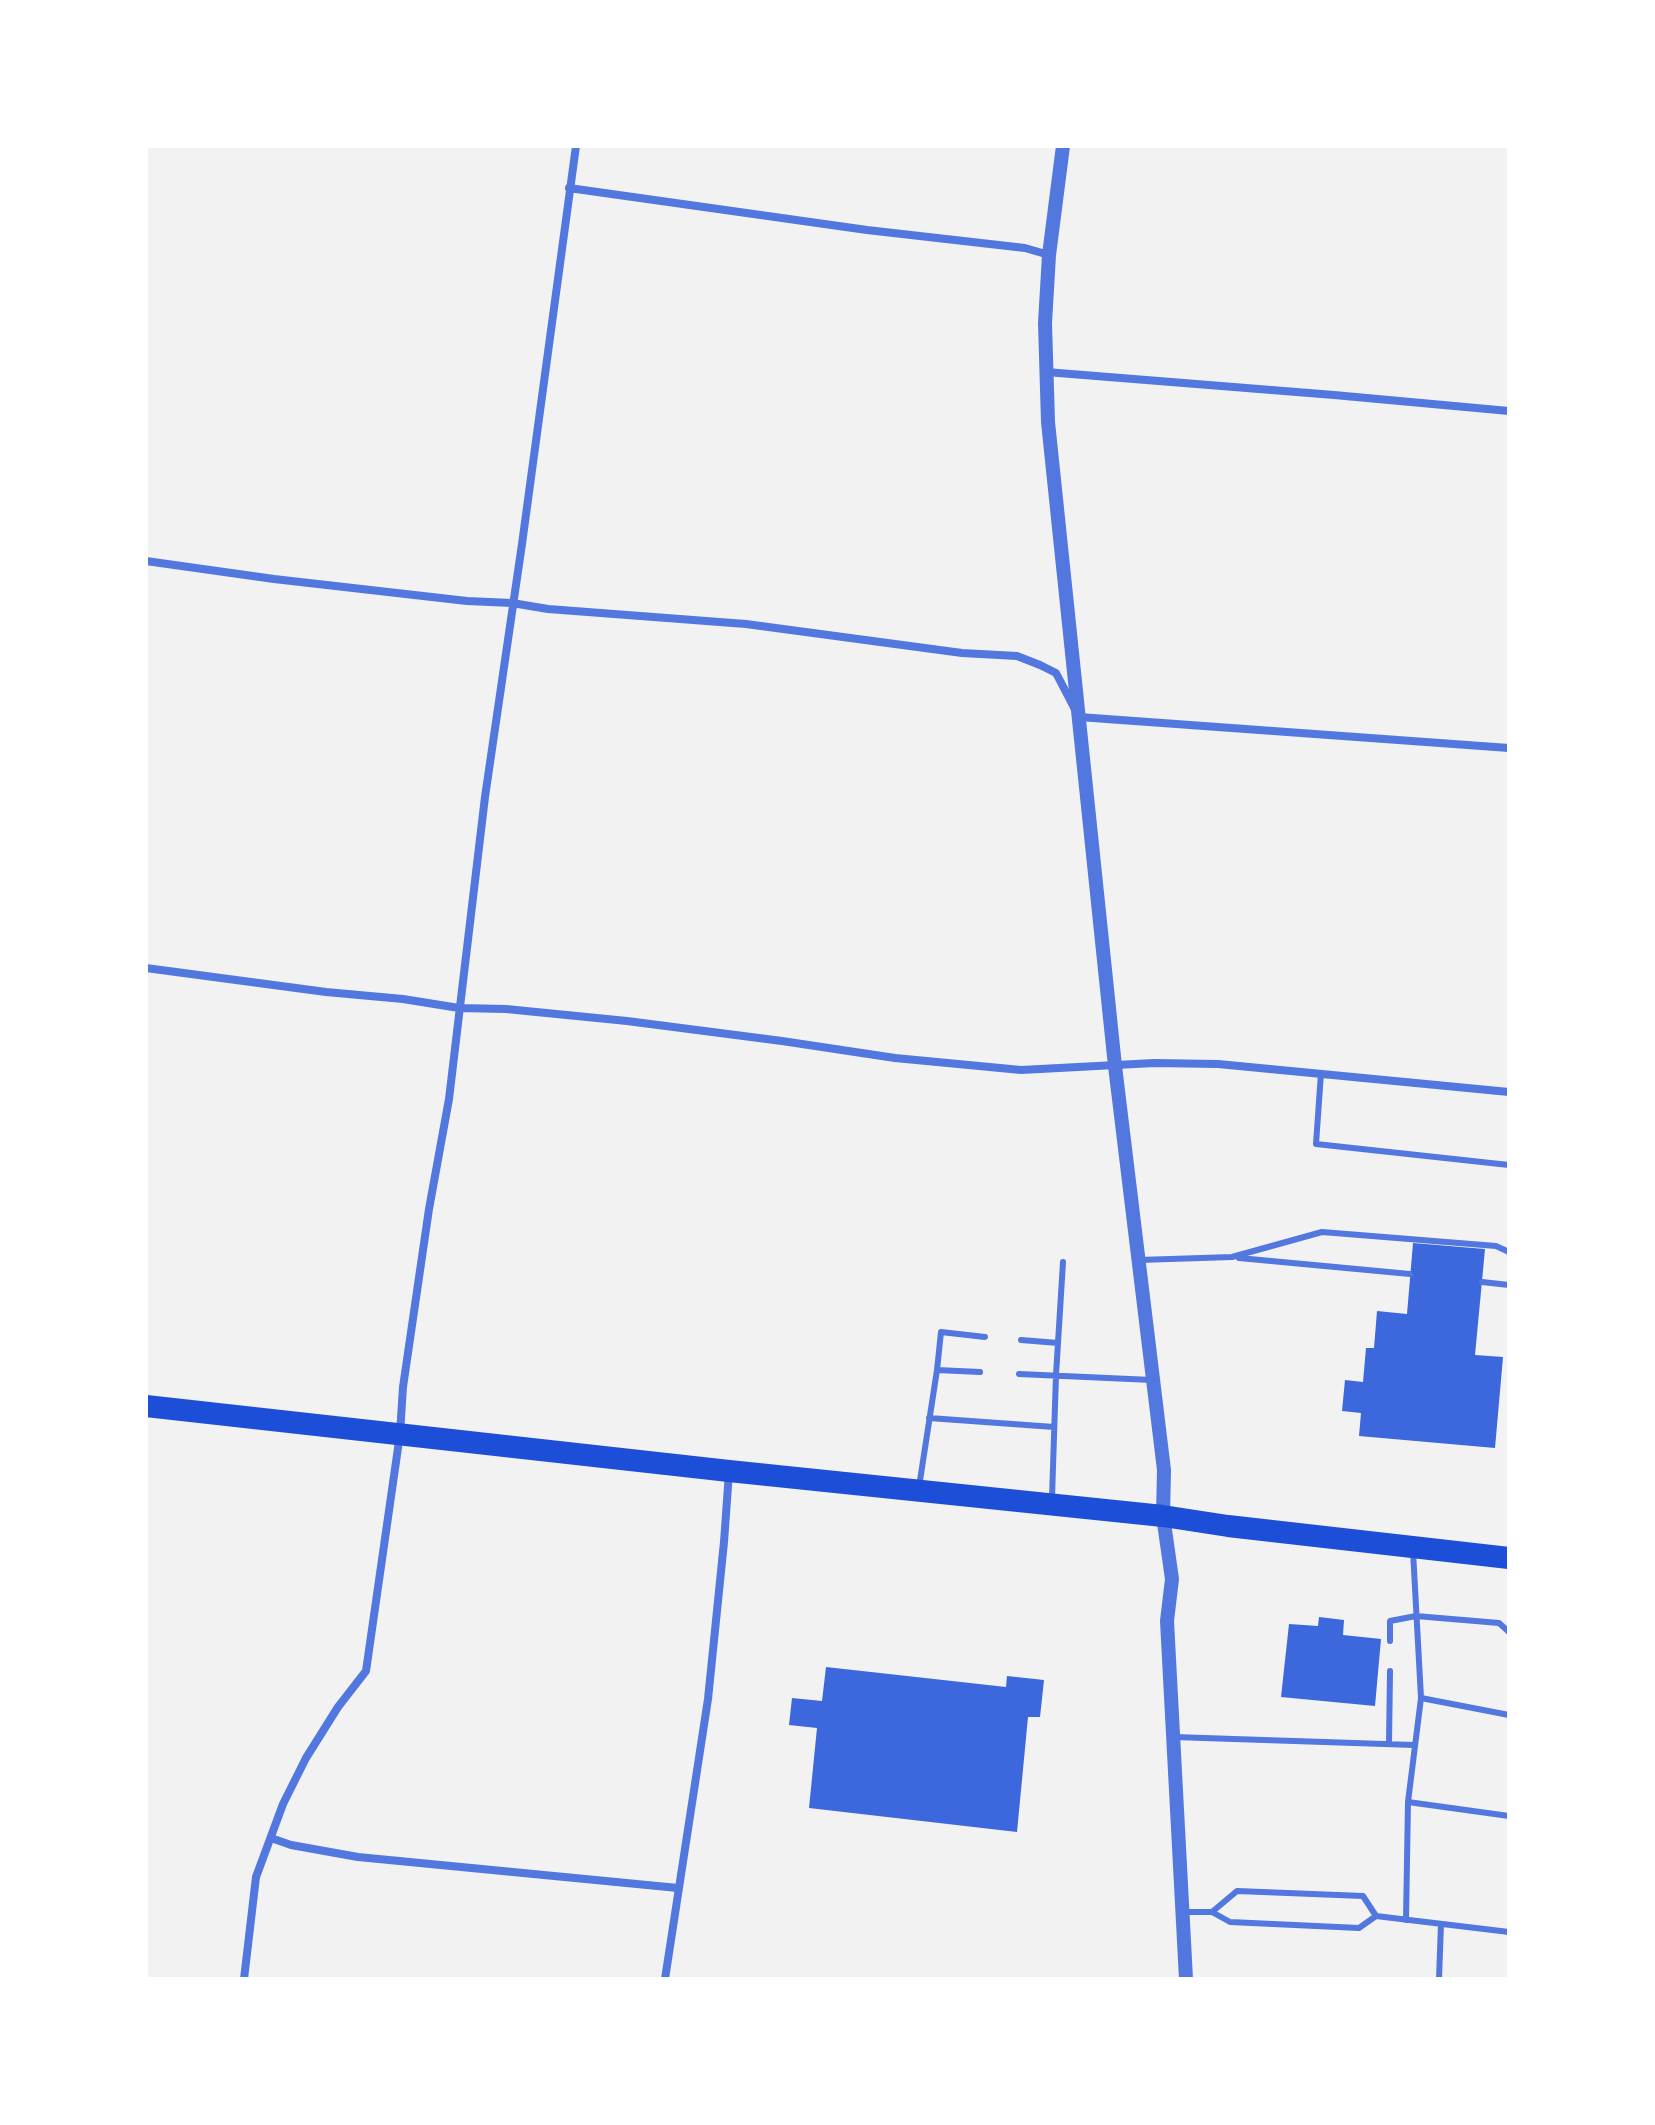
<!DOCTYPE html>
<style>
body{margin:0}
#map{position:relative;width:1655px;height:2125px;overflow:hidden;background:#f2f2f2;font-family:Helvetica,sans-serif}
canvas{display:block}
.frame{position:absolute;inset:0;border:148px solid #fff;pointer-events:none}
</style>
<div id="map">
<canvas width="1655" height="2125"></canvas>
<div class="frame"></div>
</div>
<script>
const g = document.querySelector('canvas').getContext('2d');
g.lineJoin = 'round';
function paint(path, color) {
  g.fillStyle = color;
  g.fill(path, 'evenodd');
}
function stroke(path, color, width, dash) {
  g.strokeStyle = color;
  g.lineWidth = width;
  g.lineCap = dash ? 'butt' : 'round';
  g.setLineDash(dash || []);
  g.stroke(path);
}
paint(new Path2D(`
 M1413 1243 1485 1249 1475 1355 1503 1357 1495 1448 1359 1436 1361 1413 1342 1411 1345 1380 1363 1382 1366 1348H1374L1377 1311 1407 1314Z
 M1319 1617 1344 1620 1343 1635 1381 1639 1375 1706 1281 1697 1289 1624 1318 1626Z
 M826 1667 1006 1687 1007 1676 1044 1680 1040 1717H1028L1017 1832 809 1808 817 1728 789 1725 792 1698 822 1701Z`), '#3d67dc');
stroke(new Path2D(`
 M1321 1073 1316 1144 1509 1165
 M1239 1258 1410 1274
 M1139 1260 1232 1257 1322 1232 1496 1246 1509 1252
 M1482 1282 1509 1285
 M1021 1340 1058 1343
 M937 1370 941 1332 985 1337
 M1019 1374 1152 1380
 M929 1418 1054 1427
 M919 1487 937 1370 980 1372
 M1052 1498 1056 1375 1063 1262
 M1413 1551 1421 1698
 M1390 1641V1621L1416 1616 1499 1623 1509 1632
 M1509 1715 1421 1698 1408 1802 1509 1816
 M1174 1737 1414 1745
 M1389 1744 1390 1671
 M1183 1912H1212L1230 1922 1359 1928 1376 1916 1509 1932
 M1212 1912 1237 1891 1363 1896 1376 1916
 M1406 1920 1408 1802
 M1439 1979 1441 1924`), '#5277de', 6);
stroke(new Path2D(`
 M569 188 867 230 1025 248 1049 255
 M1046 372 1334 395 1509 411
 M146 561 274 579 467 601 512 603 548 609 746 624 962 653 1017 656 1040 665 1056 673 1079 717 1509 748
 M146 968 326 992 403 999 459 1008 506 1009 627 1021 782 1041 895 1058 1021 1070 1154 1063 1218 1064 1509 1092
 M271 1838 291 1845 358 1857 678 1888
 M244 1979 256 1877 283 1804 306 1758 338 1707 366 1671 400 1434 403 1387 429 1209 449 1099 485 797 522 544 576 146
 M665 1979 708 1699 724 1542 729 1472`), '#5277de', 8);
stroke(new Path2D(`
 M1063 146 1049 255 1045 323 1048 422 1115 1066 1164 1470 1163 1516 1172 1579 1167 1621 1186 1979`), '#5277de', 14);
stroke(new Path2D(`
 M146 1406 729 1471 1163 1516 1228 1526 1509 1558`), '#1d4ed8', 22);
</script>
